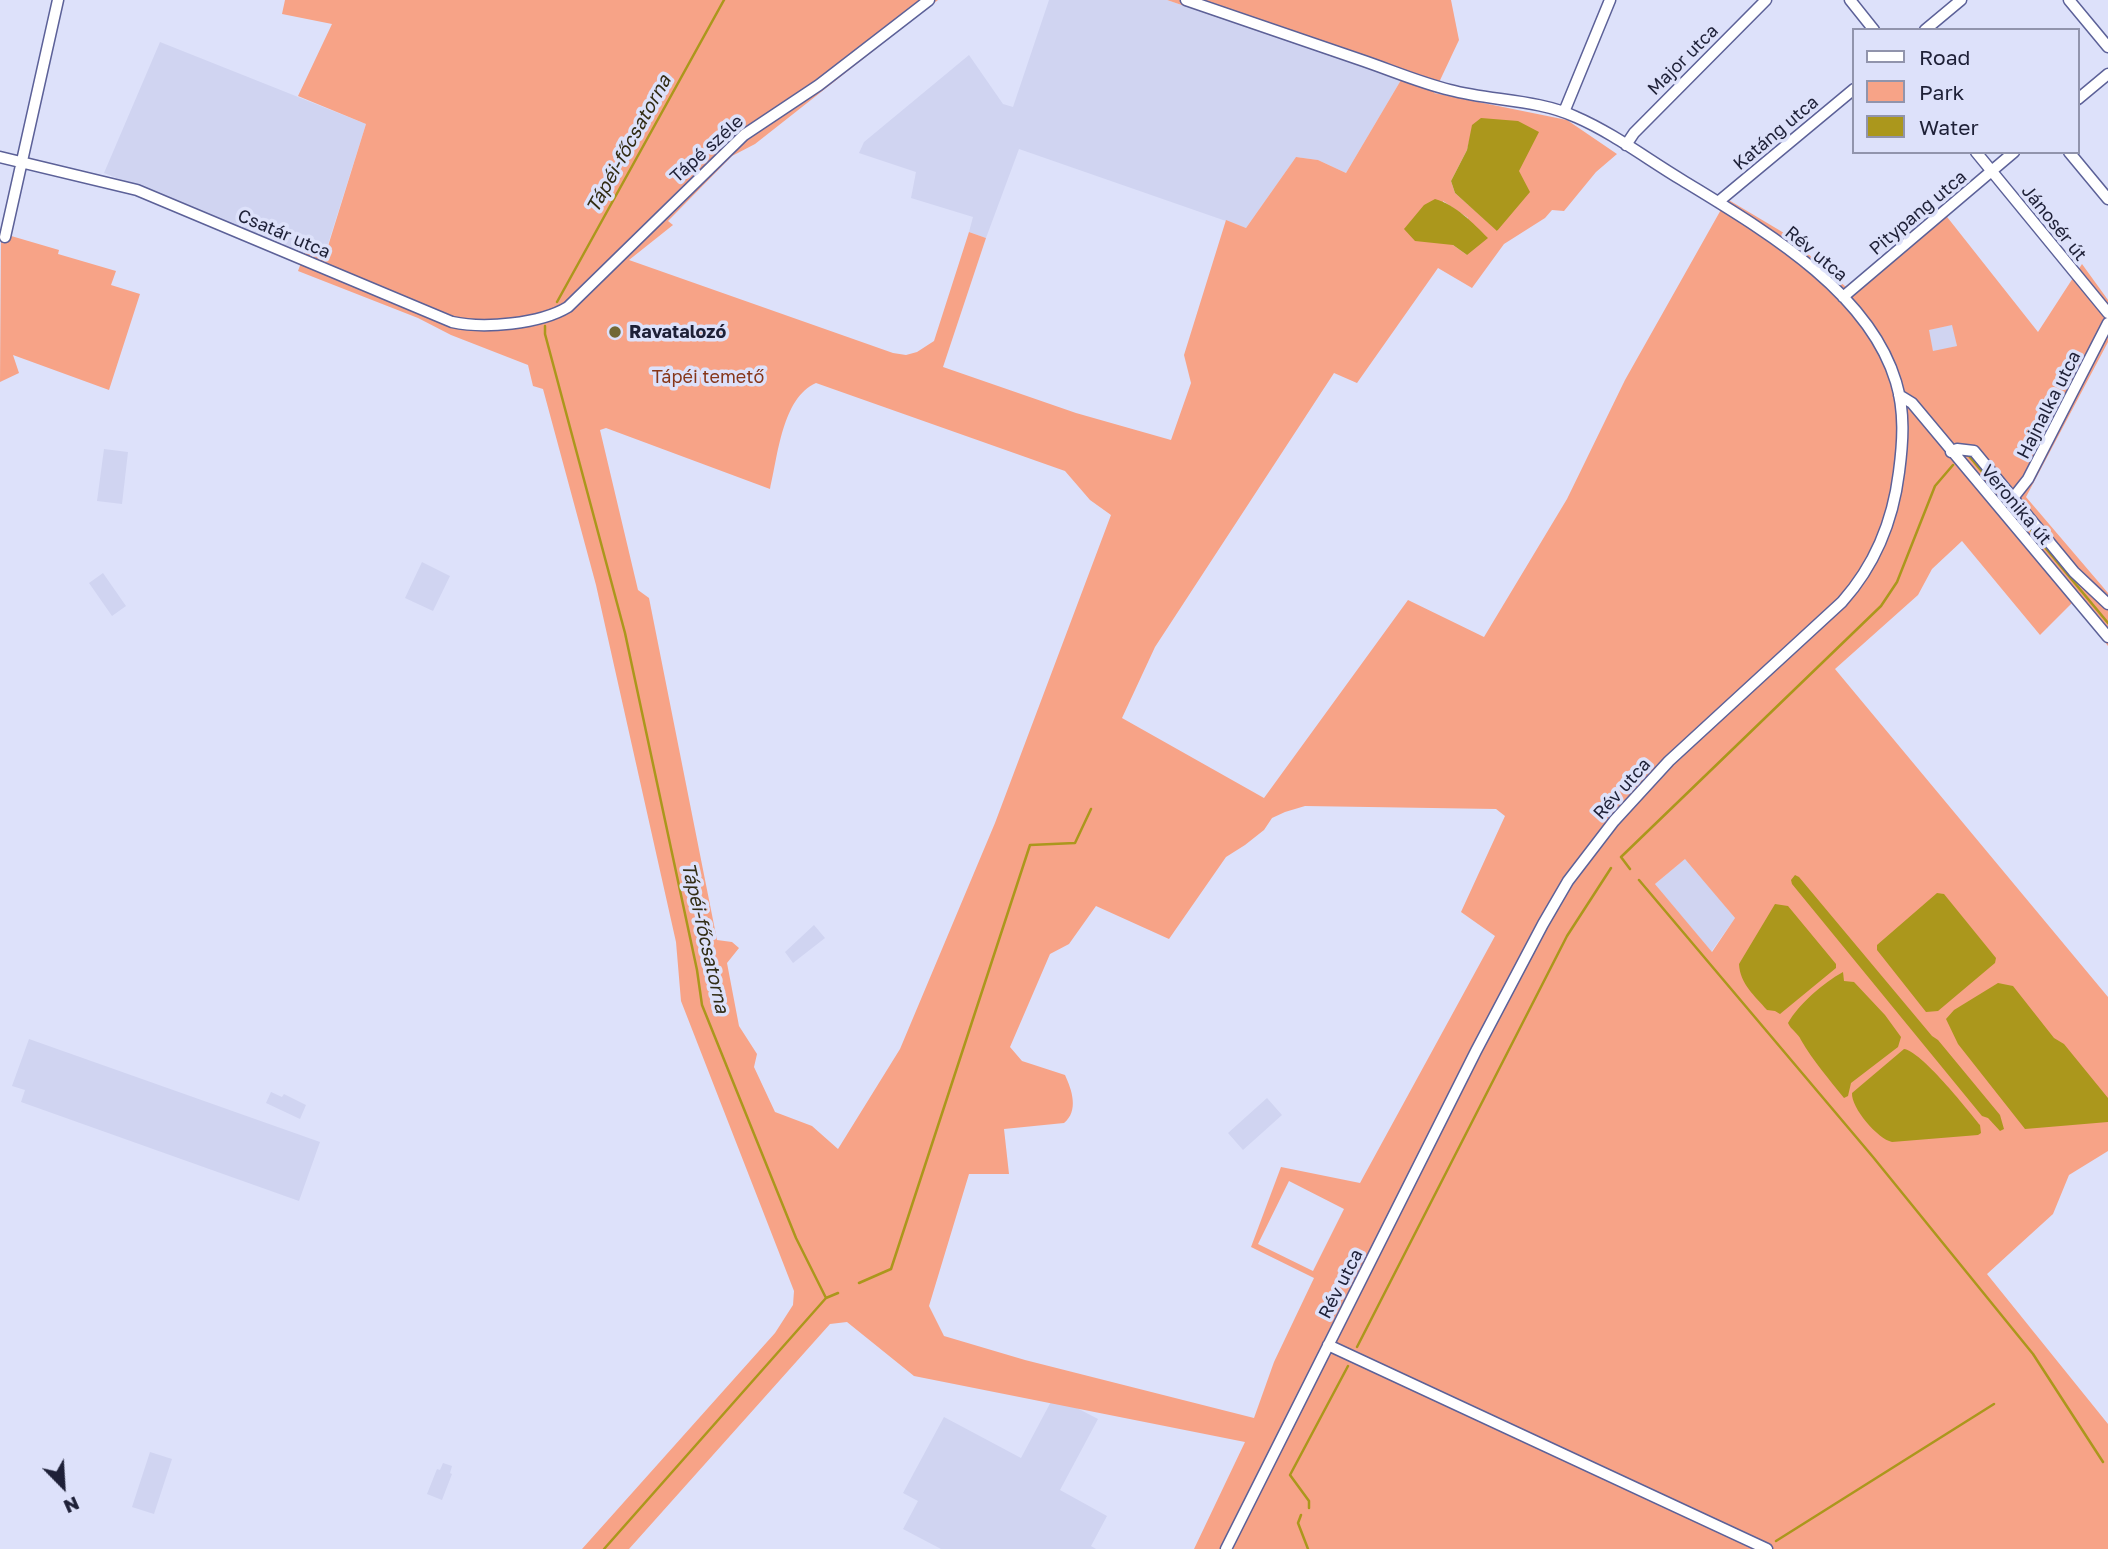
<!DOCTYPE html>
<meta charset="utf-8">
<style>
body{margin:0}
#map{position:relative;width:2108px;height:1549px;overflow:hidden;background:#dde1fa;font-family:"Golos Text",sans-serif}
canvas{display:block}
.legend{position:absolute;left:1852px;top:28px;width:228px;height:126px;box-sizing:border-box;background:#dde1fa;border:2px solid #9194ac;margin:0;padding:9px 12px;list-style:none;font-size:21px;color:#1e2037}
.legend li{display:flex;align-items:center;gap:14px;height:35px}
.legend b{width:35px;border:2px solid #9194ac}
.north{position:absolute;left:28px;top:1451px;width:70px;height:70px;-webkit-text-stroke:5px #dde1fa;paint-order:stroke;rotate:156deg;font-size:19px;font-weight:700;line-height:28px;text-align:center;color:#1e2037}
.north::after{content:'';display:block;margin:auto;width:24px;height:32px;background:#1e2037;clip-path:polygon(50% 0,100% 100%,50% 72%,0 100%)}
</style>
<div id="map">
<canvas width="2108" height="1549"></canvas>
<ul class="legend">
<li><b style="height:9px;background:#fff"></b>Road</li>
<li><b style="height:19px;background:#f7a387"></b>Park</li>
<li><b style="height:19px;background:#ab971c"></b>Water</li>
</ul>
<div class="north">N</div>
</div>
<script>
const g = document.querySelector('canvas').getContext('2d');
g.lineJoin = 'round';
function paint(path, color) {
  g.fillStyle = color;
  g.fill(path, 'evenodd');
}
function stroke(path, color, width, dash) {
  g.strokeStyle = color;
  g.lineWidth = width;
  g.lineCap = dash ? 'butt' : 'round';
  g.setLineDash(dash || []);
  g.stroke(path);
}
function write(font, color, halo, rows, align = 'center') {
  g.font = font + ' "Golos Text",sans-serif';
  g.lineWidth = 7;
  g.setLineDash([]);
  g.textBaseline = 'middle';
  g.strokeStyle = halo;
  g.fillStyle = color;
  for (const [text, x, y, turn = 0] of rows) {
    g.save();
    g.translate(x, y);
    g.rotate((+turn || 0) * Math.PI / 180);
    g.textAlign = isNaN(turn) ? turn : align;
    if (halo) g.strokeText(text, 0, 0);
    g.fillText(text, 0, 0);
    g.restore();
  }
}
paint(new Path2D(`
 M1049 0H1167L1401 80 1346 173 1318 160 1296 157 1246 228 1019 149 986 238 969 232 973 217 911 198 916 172 859 153 864 142 969 55 1003 104 1013 107Z
 M160 42 366 124 323 260 104 173Z
 M1953 324 1957 346 1933 352 1928 330Z
 M104 449 128 452 122 504 97 501Z
 M422 562 450 576 433 611 405 598Z
 M103 573 126 606 112 616 89 583Z
 M1686 858 1735 918 1711 952 1655 884Z
 M814 925 825 938 793 963 785 952Z
 M29 1039 320 1142 299 1201 21 1102 25 1090 12 1086Z
 M271 1092 282 1097 284 1094 306 1105 300 1119 266 1103Z
 M1267 1098 1282 1115 1243 1150 1228 1133Z
 M1054 1396 1098 1419 1060 1490 1107 1516 1091 1546 1096 1549H941L903 1529 918 1501 903 1493 944 1417 1021 1458Z
 M150 1452 172 1459 154 1514 132 1507Z
 M443 1463 452 1466 450 1473 452 1474 442 1500 427 1494 437 1469 440 1470Z`), '#d0d4f1');
paint(new Path2D(`
 M285 0H938L755 144 732 156 668 221 673 225 629 260 893 353 906 355 917 352 934 341 969 232 986 238 943 367 1076 413 1171 440 1191 383 1184 355 1226 220 1246 228 1296 157 1318 160 1346 173 1401 80 1167 0H1451L1459 40 1434 93 1567 120 1617 154 1596 172 1564 211 1552 210 1545 218 1504 244 1472 288 1438 268 1357 383 1334 373 1155 647 1122 718 1264 798 1408 600 1484 637 1567 499 1625 380 1727 199 1784 233 1846 287 1940 208 2038 332 2082 264 2108 300V342L2026 497 2108 593V646L2073 602 2040 635 1962 541 1932 569 1918 595 1835 669 2108 997V1151L2069 1175 2053 1214 1987 1274 2108 1424V1549H1194L1245 1442 914 1376 847 1322 830 1324 629 1549H582L775 1333 793 1305 794 1291 681 1001 676 942 596 585 543 389 533 386 528 365 451 335 418 318 298 271 305 252 324 259 366 124 298 96 332 24 282 14ZM1470 138 1498 231 1455 193 1451 181 1467 150ZM1443 201 1468 218 1467 255 1453 245ZM1952 325 1957 346 1933 351 1929 330ZM816 383 1065 471 1090 500 1111 515 995 823 900 1049 838 1149 812 1126 775 1112 754 1067 757 1054 739 1026 727 963 739 948 732 942 717 940 649 598 638 590 600 430 606 428 770 489C778 456 782 398 816 383ZM1305 806 1496 809 1505 816 1461 912 1495 936 1360 1183 1281 1167 1251 1247 1314 1278 1274 1362 1254 1418 1025 1360 944 1336 929 1306 969 1174H1009L1004 1129 1064 1123C1079 1111 1072 1090 1065 1075L1022 1061 1010 1047 1050 954 1069 944 1096 906 1169 939 1226 857 1245 845 1264 830 1272 818 1285 812ZM1685 859 1735 918 1712 952 1655 884ZM1289 1181 1344 1209 1313 1271 1258 1244Z
 M1 233 59 250 58 254 116 271 111 285 140 294 109 390 13 355 19 373 0 382Z`), '#f7a387');
paint(new Path2D(`
 M1481 118 1518 121 1539 132 1519 171 1530 192 1497 231 1455 193 1451 181 1467 150 1472 125Z
 M1435 199C1456 205 1473 223 1488 238L1467 255 1453 245 1415 241 1404 229 1424 205Z
 M1795 875 1799 877 1932 1036 1938 1040 2000 1115 2004 1129 2000 1131 1988 1118 1982 1116 1792 884 1791 880Z
 M1937 893 1944 894 1996 958 1995 963 1938 1011 1926 1012 1877 950V945Z
 M1775 904 1788 906 1836 964V968L1780 1014 1775 1011 1767 1010C1755 996 1740 984 1739 964Z
 M1843 972 1844 981 1854 982 1885 1015 1901 1037 1898 1047 1851 1083 1848 1096 1844 1098C1829 1079 1813 1061 1801 1040 1798 1033 1791 1030 1788 1023 1799 1004 1823 983 1843 972Z
 M1998 983 2013 986 2054 1038 2064 1044 2108 1098V1122L2025 1129 1958 1044 1946 1019 1954 1010Z
 M1904 1049C1921 1051 1967 1109 1980 1125L1981 1133 1978 1135 1892 1142C1878 1139 1851 1108 1852 1093Z`), '#ab971c');
stroke(new Path2D(`
 M557 302 724 0
 M545 326V334L625 633 697 970 702 1005 796 1238 826 1298
 M1965 455 1969 456 2108 623
 M1630 869 1621 857 1881 606 1897 582 1935 486 1953 465
 M1639 880 1873 1157 2033 1354 2103 1462
 M859 1283 891 1269 1030 845 1075 843 1091 809
 M1357 1347 1567 936 1611 868
 M1309 1508V1501L1290 1475 1348 1366
 M1301 1515 1298 1523 1308 1549
 M1776 1541 1994 1404
 M604 1549 826 1298 838 1293`), '#ab971c', 2.5);
const minor = new Path2D(`
 M1186 0C1246 20 1305 41 1364 61 1393 71 1421 83 1450 90 1491 101 1537 99 1576 117 1613 133 1647 159 1682 180 1760 228 1868 289 1896 382 1905 412 1903 442 1899 472 1893 521 1875 565 1842 602L1669 761 1614 821 1568 881 1543 924 1476 1051 1226 1549
 M1850 0 1874 30
 M2069 0 2108 47
 M1925 30 1961 0
 M2078 99 2108 74
 M1564 112 1610 0
 M1626 145 1634 133 1766 0
 M1976 152 2108 313
 M2069 152 2108 199
 M0 157 137 190 452 322C484 329 540 324 568 307L744 135 819 85 929 0
 M1718 202 1854 89
 M5 237 58 0
 M1843 297 2014 152
 M1899 395 1912 403 2108 637
 M1951 452 1957 449 1974 451 2074 572 2108 604
 M2013 498 2028 479 2108 323
 M1328 1345 1767 1549`);
stroke(minor, '#5c6198', 13);
stroke(minor, '#fff', 10);
for (const [x, y, r, color] of [
 [615,332,7,"#726835"]
]) {
  const dot = new Path2D();
  dot.arc(x, y, r, 0, 2 * Math.PI);
  g.fillStyle = color;
  g.fill(dot);
  stroke(dot, '#dde1fa', 2.5);
}
write('18px', '#1e2037', '#dde1fa', [
 ["Major utca",1683,60,-45],
 ["Katáng utca",1776,133,-40],
 ["Tápé széle",707,149,-42],
 ["Pitypang utca",1918,213,-40],
 ["Jánosér út",2054,223,51],
 ["Csatár utca",284,234,23],
 ["Rév utca",1816,254,40],
 ["Hajnalka utca",2049,405,-63],
 ["Veronika út",2016,505,50],
 ["Rév utca",1622,789,-48],
 ["Rév utca",1341,1284,-63]
]);
write('bold 18px', '#1e2037', '#dde1fa', [
 ["Ravatalozó",629,332]
], 'left');
write('18px', '#86361a', '#dde1fa', [
 ["Tápéi temető",708,377]
]);
write('italic 19px', '#322d15', '#dde1fa', [
 ["Tápéi-főcsatorna",629,144,-61],
 ["Tápéi-főcsatorna",705,938,77]
]);
</script>
